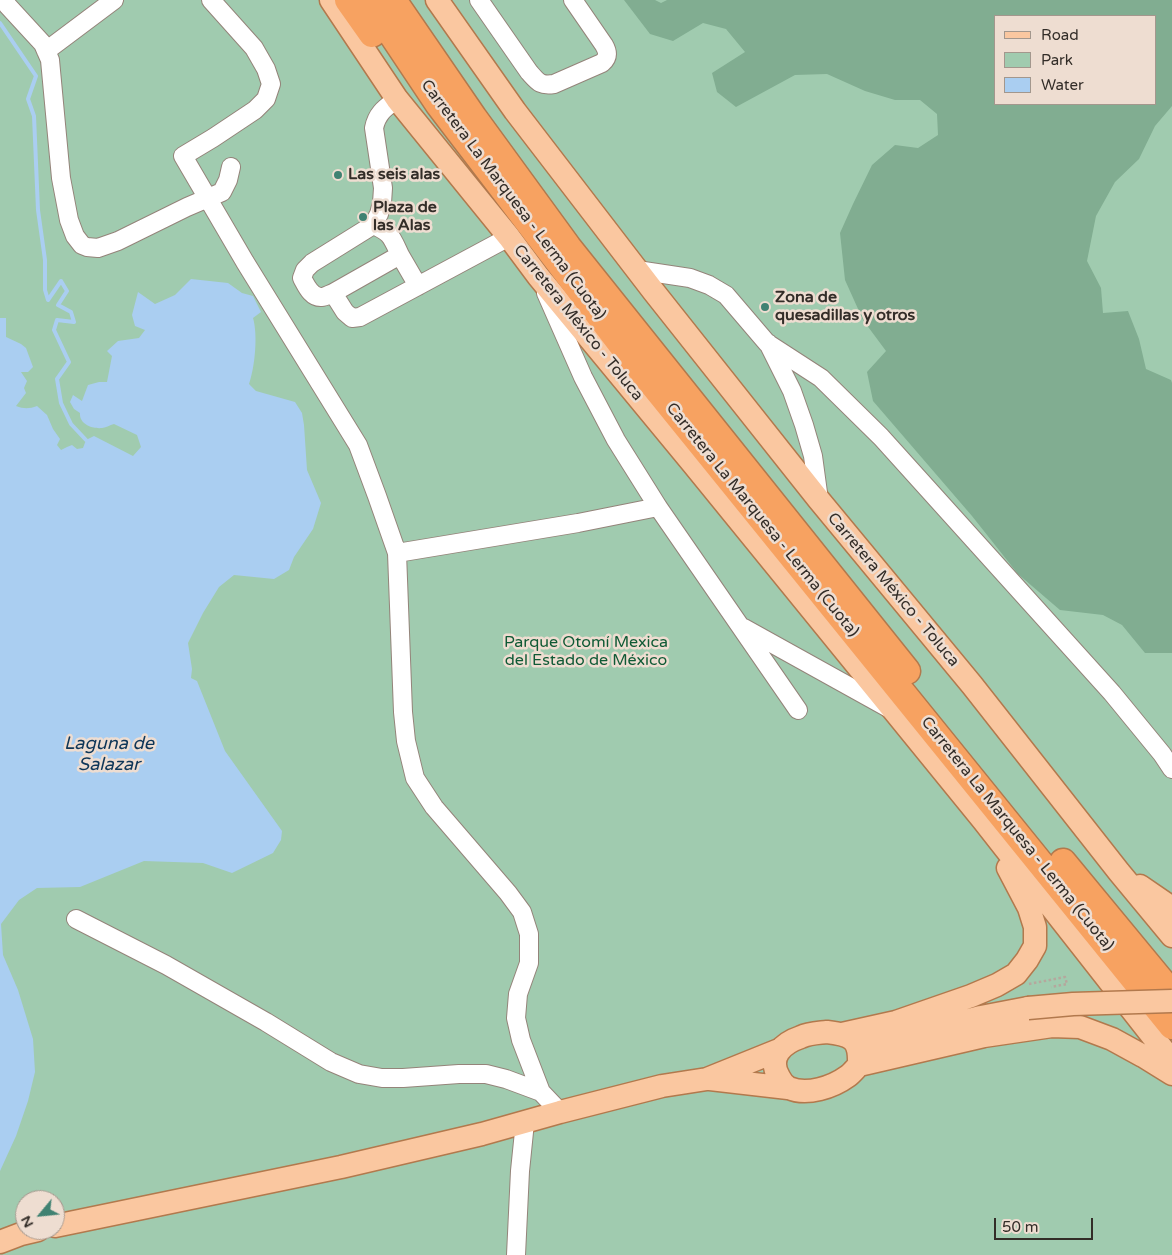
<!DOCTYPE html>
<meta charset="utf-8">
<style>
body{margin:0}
#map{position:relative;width:1172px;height:1255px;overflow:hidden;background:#eeddd1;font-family:"Varela Round",sans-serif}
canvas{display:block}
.legend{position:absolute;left:994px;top:15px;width:162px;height:90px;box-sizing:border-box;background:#eeddd1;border:1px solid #a3978d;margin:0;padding:6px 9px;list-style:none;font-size:15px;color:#332d28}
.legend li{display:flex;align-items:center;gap:10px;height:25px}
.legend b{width:25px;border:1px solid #a3978d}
.north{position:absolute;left:15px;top:1190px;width:50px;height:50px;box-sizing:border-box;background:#eeddd1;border:1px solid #a3978d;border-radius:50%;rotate:242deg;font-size:14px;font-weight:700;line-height:20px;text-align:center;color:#332d28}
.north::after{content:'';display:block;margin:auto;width:18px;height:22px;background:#408272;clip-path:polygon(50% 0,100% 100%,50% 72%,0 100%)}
.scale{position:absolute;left:994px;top:1218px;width:99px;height:22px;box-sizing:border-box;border:2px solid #332d28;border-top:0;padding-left:6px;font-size:15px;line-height:18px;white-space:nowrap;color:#332d28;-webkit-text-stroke:4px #eeddd1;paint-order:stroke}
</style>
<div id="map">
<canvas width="1172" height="1255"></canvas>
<ul class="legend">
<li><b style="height:6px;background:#fac7a0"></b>Road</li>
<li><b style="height:14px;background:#a0cbaf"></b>Park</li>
<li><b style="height:14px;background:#aacef1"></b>Water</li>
</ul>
<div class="north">N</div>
<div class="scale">50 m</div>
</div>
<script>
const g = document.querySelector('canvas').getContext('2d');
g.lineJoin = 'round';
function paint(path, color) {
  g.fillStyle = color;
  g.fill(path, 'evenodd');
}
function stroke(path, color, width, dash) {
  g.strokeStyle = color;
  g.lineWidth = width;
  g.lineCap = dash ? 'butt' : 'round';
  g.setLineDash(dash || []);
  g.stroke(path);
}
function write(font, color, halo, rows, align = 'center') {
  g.font = font + ' "Varela Round",sans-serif';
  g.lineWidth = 5;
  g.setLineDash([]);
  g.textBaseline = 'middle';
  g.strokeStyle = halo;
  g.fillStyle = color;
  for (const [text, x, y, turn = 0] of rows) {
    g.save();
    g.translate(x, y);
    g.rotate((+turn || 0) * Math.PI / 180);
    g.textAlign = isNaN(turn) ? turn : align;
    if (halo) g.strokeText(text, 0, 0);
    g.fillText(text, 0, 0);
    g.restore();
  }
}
paint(new Path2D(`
 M0 0H1172V1255H0ZM996 16H1156V104H996ZM25 1200H55V1230H25Z`), '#a0cbaf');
paint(new Path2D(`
 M624 0H655L661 3 667 0H1172V106L1155 126 1139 159 1115 182 1096 216 1087 261 1101 288 1103 313 1128 311 1139 339 1146 369 1171 380 1172 383V653H1145L1122 625 1103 615 1060 610 1018 574 972 516 873 401 867 372 886 351 863 320 845 280 840 233 853 204 872 165 895 145 918 148 938 135 937 114 920 100H895L865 91 827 74 795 75 736 107 717 92 712 73 745 52 726 29 703 23 673 41 650 34ZM996 16H1156V104H996Z`), '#81ad91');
paint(new Path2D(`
 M191 279 228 283 242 293 253 296 261 312 253 318C258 335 255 367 249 384L256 391 295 402 302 413 304 425 307 470 321 503 313 529 294 557 289 570 274 579 234 575 219 587 203 613 188 643 192 669 191 678 197 681 225 751 282 831 281 840 273 853 232 873 203 863 144 861 80 887 37 888 19 900 1 924 3 955 18 990 33 1039 35 1072 28 1101 16 1136 0 1171V318H6V337L21 344 26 348 33 367 28 372H21L27 381 24 388 26 393 16 406C24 409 29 409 37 406L47 415 53 429 60 439 57 445 61 450 67 447 72 445 77 449 83 448 86 440 94 436 133 456 141 447 137 435 114 424C110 425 105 428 102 428 92 429 79 424 80 413L74 409 70 402 73 395 82 401 88 385 99 382H107L112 356 107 351 118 341 139 338 145 330 135 326 132 315 138 292 155 304 175 295Z`), '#aacef1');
stroke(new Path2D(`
 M0 23 36 76 28 99 34 116 38 210 45 260V290L48 300 61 281 67 291 58 305 71 312 74 322 57 320 54 330 69 362 57 379 61 403 71 424 86 440`), '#aacef1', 4);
const minor = new Path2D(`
 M4 0 8 6 43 44 50 60 61 178 69 220 75 236 82 245 87 247 98 248 118 241 187 207 222 192 228 180 231 167
 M211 0 254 48 266 69 271 84 266 99 255 110 213 138 183 156 245 262 358 445 377 496 397 553 403 712 406 741 415 778 434 807 508 893 522 912 529 934V963L518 994 516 1018 521 1040 541 1092 560 1112
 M479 0 529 72C538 82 540 86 554 84L602 63C609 57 608 52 604 45L573 0
 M46 51 114 0
 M397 99C385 108 377 113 374 128L383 188 382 203 379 214 373 225 312 263 305 270 302 278C306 285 311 298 322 297 325 297 330 294 333 293L400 255 418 286
 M373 225C391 232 392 238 400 255
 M637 270 690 278 709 285 726 295 767 343 821 378 881 437 1112 693 1162 754 1172 769
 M333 293 345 312 352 318 360 317 509 237
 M546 293 583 377 616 440 658 507 798 710
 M768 343 792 391 804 425 813 456 819 500
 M397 553 578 523 658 507
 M744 628 890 709
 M76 919 166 965 266 1022 331 1062 359 1074 382 1078H403L459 1074H486L506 1079 541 1092
 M516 1255 520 1171 525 1122`);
const major = new Path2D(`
 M331 0 397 99 509 237 538 276 694 465 983 820 1172 1061
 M437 0 515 111 654 292 819 500 972 685 1119 872 1172 936
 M1140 886 1172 908
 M827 1032C852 1035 860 1039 859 1065 855 1069 852 1073 848 1076 833 1087 807 1096 789 1088 785 1086 781 1081 779 1077 767 1057 783 1043 801 1037 809 1033 819 1033 827 1032Z
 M842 1034 896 1022 971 996 997 985 1016 974 1027 960 1035 946V927L1029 908 1008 868
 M859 1049 981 1017 1028 1008
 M859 1065 984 1036 1052 1026 1080 1027 1112 1039 1143 1056 1172 1074
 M710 1079 788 1088
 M55 1226 341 1167 482 1134 560 1112 662 1086 707 1079 779 1050
 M0 1242 21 1234 38 1230`);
const highway = new Path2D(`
 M348 0 372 34
 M369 0 439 105 633 360 1172 1026
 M393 0 474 118 568 247 907 671
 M1063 862 1172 994`);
stroke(minor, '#94847a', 20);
stroke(major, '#b2794d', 25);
stroke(highway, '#b2794d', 29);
stroke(new Path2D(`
 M1029 984 1065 977 1067 984 1051 987`), '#b5a79d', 2.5, [2.5, 2.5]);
stroke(minor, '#fff', 18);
stroke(major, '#fac7a0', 22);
stroke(highway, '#f7a261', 26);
const majorBridge = new Path2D(`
 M1028 1008 1073 1004 1172 1001`);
stroke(majorBridge, '#b2794d', 25, []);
stroke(majorBridge, '#fac7a0', 22);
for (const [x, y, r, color] of [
 [338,175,5,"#408272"],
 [363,217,5,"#408272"],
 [765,307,5,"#408272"]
]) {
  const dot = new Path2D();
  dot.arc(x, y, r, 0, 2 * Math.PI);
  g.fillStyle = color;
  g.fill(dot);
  stroke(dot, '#eeddd1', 2);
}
write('bold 16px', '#332d28', '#eeddd1', [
 ["Las seis alas",348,175],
 ["Plaza de",373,208],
 ["las Alas",373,226],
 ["Zona de",775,298],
 ["quesadillas y otros",775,316]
], 'left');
write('16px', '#332d28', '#eeddd1', [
 ["Carretera La Marquesa - Lerma (Cuota)",513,200,53],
 ["Carretera México - Toluca",578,323,51],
 ["Carretera La Marquesa - Lerma (Cuota)",762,520,51],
 ["Carretera México - Toluca",893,590,50],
 ["Carretera La Marquesa - Lerma (Cuota)",1017,834,51]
]);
write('16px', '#0f5a35', '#eeddd1', [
 ["Parque Otomí Mexica",586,643],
 ["del Estado de México",586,661]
]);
write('italic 18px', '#0e3658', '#eeddd1', [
 ["Laguna de",109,744],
 ["Salazar",109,765]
]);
</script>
